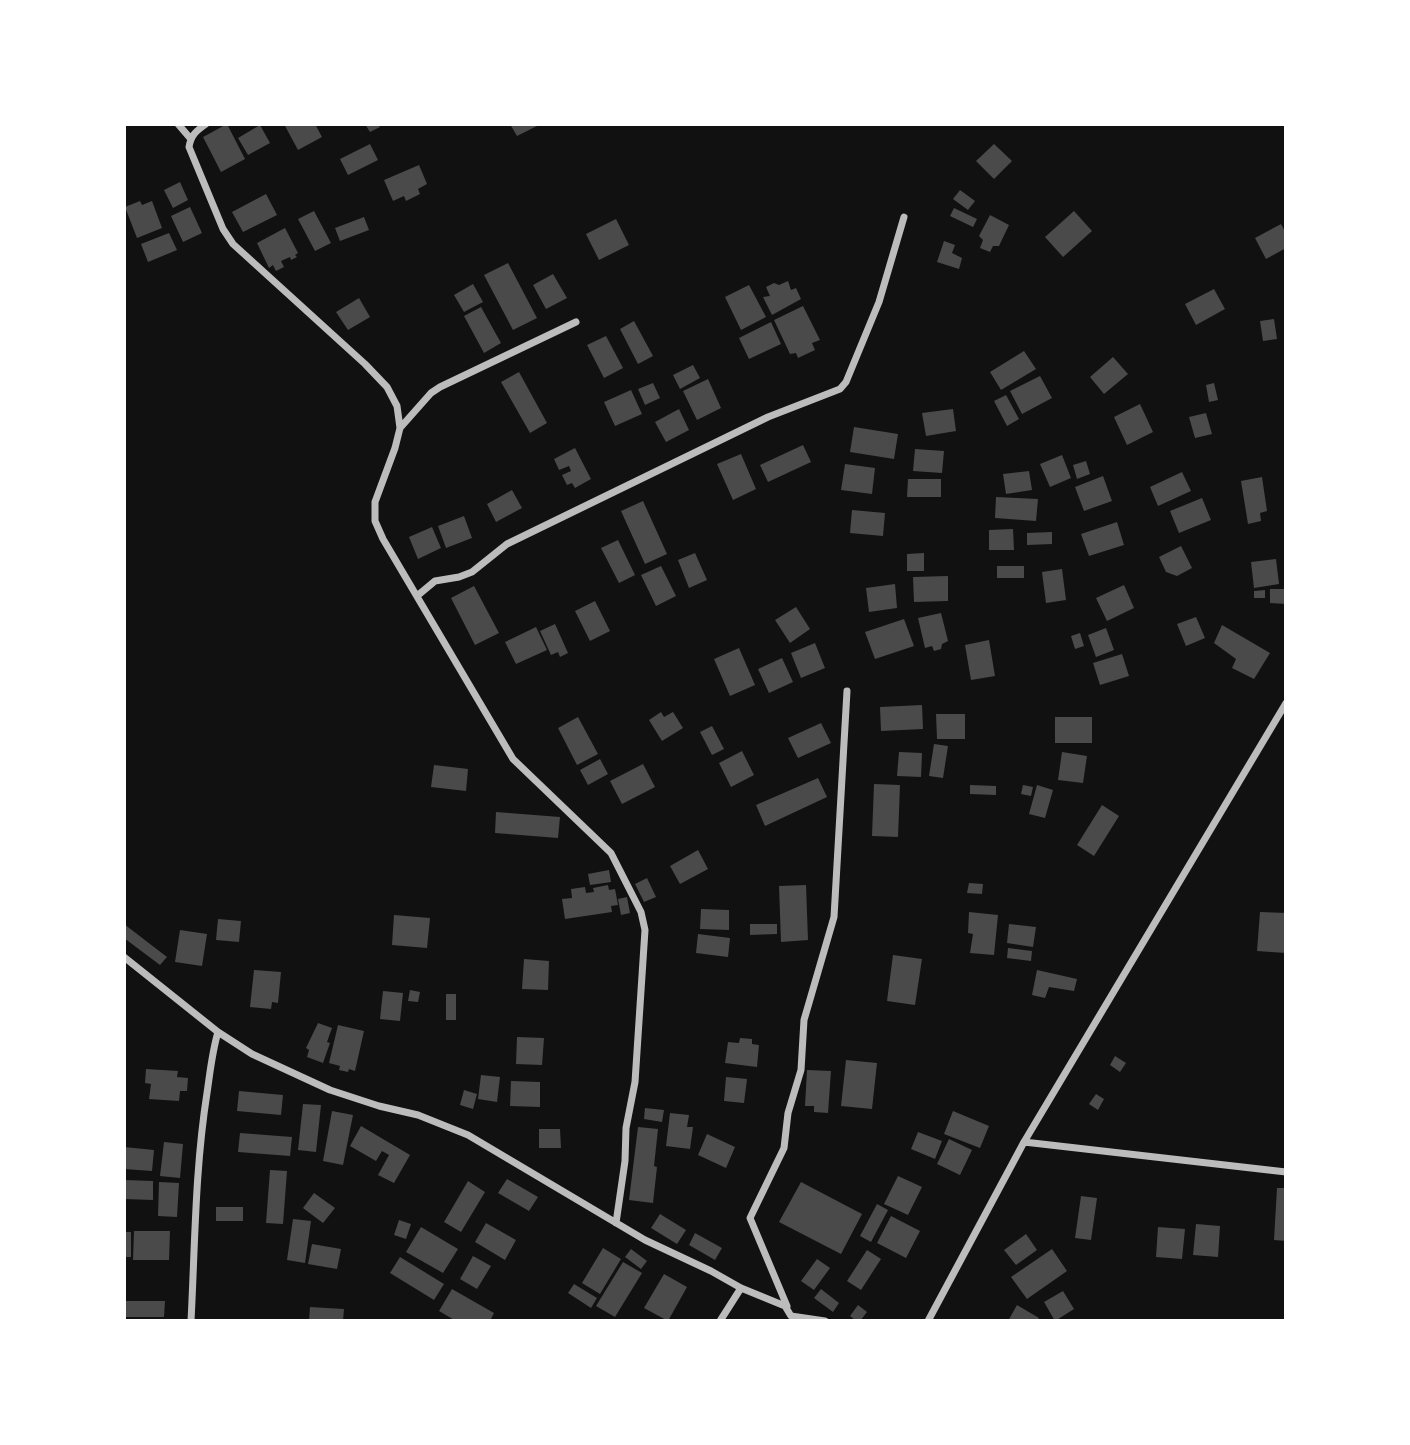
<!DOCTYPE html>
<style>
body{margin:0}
#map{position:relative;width:1410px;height:1445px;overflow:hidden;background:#111;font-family:"Sofia Sans Condensed",sans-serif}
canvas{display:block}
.frame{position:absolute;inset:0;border:126px solid #fff;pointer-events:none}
</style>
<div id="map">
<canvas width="1410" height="1445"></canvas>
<div class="frame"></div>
</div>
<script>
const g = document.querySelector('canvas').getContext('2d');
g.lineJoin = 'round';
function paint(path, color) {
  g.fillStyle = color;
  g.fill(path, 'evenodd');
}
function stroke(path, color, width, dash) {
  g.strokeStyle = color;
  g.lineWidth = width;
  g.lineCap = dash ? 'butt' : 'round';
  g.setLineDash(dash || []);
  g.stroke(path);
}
paint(new Path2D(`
 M227 124 245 159 221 172 203 137Z
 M284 124H315L322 137 298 150Z
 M365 124H378L380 127 370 132Z
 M510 124H541L517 136Z
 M260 125 270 143 248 155 238 138Z
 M370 144 378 160 348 175 340 159Z
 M994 144 1012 161 994 179 976 161Z
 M419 165 427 184 418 189 420 194 406 201 404 196 393 201 384 180Z
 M180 182 188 200 173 208 164 190Z
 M960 190 975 201 968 210 953 199Z
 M266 194 277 215 243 232 232 212Z
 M140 201 142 205 152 201 162 228 137 238 125 207Z
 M190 207 202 233 183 242 171 216Z
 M954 208 977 219 973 227 950 216Z
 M314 211 331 243 315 251 298 219Z
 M1074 211 1092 231 1063 257 1045 237Z
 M990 215 1009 225 999 246H993L990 252 980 248 983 240 979 236Z
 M364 217 369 230 340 241 335 228Z
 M616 219 629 245 599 260 586 234Z
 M1281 224 1286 233V248L1266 259 1255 238Z
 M285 228 298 253 295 255 297 257 291 260 290 257 281 261 284 267 276 271 273 265 269 268 257 243Z
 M169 233 177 250 148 262 141 244Z
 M944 241 955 245 952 253 962 258 959 269 937 262Z
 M508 263 537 318 513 330 484 275Z
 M553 274 567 298 546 309 533 285Z
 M788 281 791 290 796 288 801 299 772 315 763 297 770 296 766 287 774 283 779 285Z
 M473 284 483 302 464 312 454 295Z
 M749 285 766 317 741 330 725 297Z
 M1214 289 1225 309 1196 325 1185 304Z
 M359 298 370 317 348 330 336 312Z
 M803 306 820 340 812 343 815 350 798 358 796 353 790 354 774 320Z
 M481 307 501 343 484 353 464 316Z
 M1274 319 1277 339 1263 341 1260 321Z
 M634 321 653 356 638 364 620 329Z
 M771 322 781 344 749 359 739 338Z
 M606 336 623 368 604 378 587 345Z
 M1024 351 1036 369 1001 390 990 372Z
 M1113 357 1128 374 1104 394 1090 377Z
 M693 365 700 378 680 389 673 375Z
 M519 372 547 423 530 433 501 382Z
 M1040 376 1052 398 1022 414 1010 391Z
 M708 379 721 408 697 420 683 391Z
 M653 383 660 398 645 405 638 389Z
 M1214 383 1218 400 1209 402 1206 385Z
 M631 390 642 414 615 426 604 402Z
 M1006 395 1019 419 1007 426 994 401Z
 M1140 404 1153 432 1127 445 1114 417Z
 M679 409 689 430 666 442 655 422Z
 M953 409 956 431 926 436 922 413Z
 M1206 413 1212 434 1195 438 1189 417Z
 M854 427 898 434 894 459 850 452Z
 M803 445 811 462 768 482 760 465Z
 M575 448 591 479 575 488 572 483 567 485 562 475 571 471 569 466 559 470 554 459Z
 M915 449 944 451 942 473 913 471Z
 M741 454 756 489 733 500 717 464Z
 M1062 455 1071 478 1050 487 1040 464Z
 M1086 461 1090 474 1077 479 1073 465Z
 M845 464 875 468 872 494 841 490Z
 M1029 471 1032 490 1006 494 1003 474Z
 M1182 472 1191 491 1158 506 1150 487Z
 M1103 476 1112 501 1084 511 1075 487Z
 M1262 477 1267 511 1260 513 1261 521 1248 524 1241 481Z
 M908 479H941V497H907Z
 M512 490 522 508 496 522 487 504Z
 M996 497 1038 499 1036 521 995 518Z
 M1202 498 1211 520 1179 533 1170 511Z
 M643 501 667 554 645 564 621 511Z
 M852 510 885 513 883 536 850 533Z
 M464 516 472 538 446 548 438 526Z
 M1117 522 1124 545 1089 556 1081 534Z
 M432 527 441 548 418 559 409 537Z
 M1013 529 1014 550H989V530Z
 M1052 532V544L1027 545V533Z
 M618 540 635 575 619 583 601 548Z
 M1181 546 1192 568 1177 576 1166 572 1159 557Z
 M695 553 707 580 689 588 678 560Z
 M924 553V571H907V554Z
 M1276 559 1279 584 1254 588 1251 562Z
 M661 566 676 596 656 606 641 575Z
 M997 566H1024V578H997Z
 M1062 569 1066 600 1046 603 1042 572Z
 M948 576V601L914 602 913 577Z
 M895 584 897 608 869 612 866 588Z
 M1124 585 1134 608 1107 621 1096 598Z
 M474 586 499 633 475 645 451 598Z
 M1270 589H1286V604L1270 603Z
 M1265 590V598H1254V591Z
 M595 601 610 631 590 641 575 611Z
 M796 607 810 629 790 643 775 620Z
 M941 613 948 641 942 644 941 649 934 651 932 646 925 648 918 618Z
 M1196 617 1205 638 1186 646 1177 624Z
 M904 619 914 646 875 659 865 632Z
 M555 624 568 653 560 657 558 652 551 655 540 631Z
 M1222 625 1270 653 1254 679 1232 668 1236 659 1214 643Z
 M536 627 547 650 516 664 505 642Z
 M1106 628 1114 650 1096 657 1088 635Z
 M1080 633 1084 646 1075 649 1071 636Z
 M989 640 995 676 971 680 965 645Z
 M815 643 825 668 801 678 791 653Z
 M739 648 755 685 730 696 714 659Z
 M1122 654 1129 676 1100 685 1093 663Z
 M782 658 793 682 769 693 758 669Z
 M922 705 923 729 881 731 880 707Z
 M661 712 664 717 673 712 683 728 662 741 649 720Z
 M936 714H965V739H937Z
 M578 717 598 754 577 765 558 728Z
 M1055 717H1092V743H1055Z
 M821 723 831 743 798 758 788 738Z
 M712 726 724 749 712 755 700 732Z
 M934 744 948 746 943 778 929 776Z
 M742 751 754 775 731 787 719 763Z
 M899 752 922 753 921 777 897 776Z
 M1062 752 1087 756 1083 783 1058 780Z
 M600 759 608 774 588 785 580 770Z
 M643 764 655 787 622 804 610 781Z
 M434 765 468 769 466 791 431 787Z
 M818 778 827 797 765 826 756 805Z
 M874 784 900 785 898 837 872 836Z
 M970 785 996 786V795L970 794Z
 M1023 785 1033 787 1031 796 1021 794Z
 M1037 785 1053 790 1045 818 1029 814Z
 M1102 805 1119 816 1094 856 1077 845Z
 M496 812 560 817 558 838 495 833Z
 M698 850 708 869 680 884 670 866Z
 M609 870 611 882 590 885 588 874Z
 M647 878 656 897 644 902 635 884Z
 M969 883 983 884 982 894 967 893Z
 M608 885 609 890 615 889 618 905 611 906 612 912 565 919 562 899 572 898 571 889 585 887 586 893 594 892 593 888Z
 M806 885 808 940 781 942 779 886Z
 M627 897 630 913 621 915 618 899Z
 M701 909 729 910V930L700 929Z
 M969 912 998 915 994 955 970 953 973 934 968 933Z
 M1260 912 1286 913V953L1257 951Z
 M394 915 430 918 427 948 392 945Z
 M218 919 241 921 239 942 216 940Z
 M124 924 167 957 160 965 124 938Z
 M750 924H777V934L750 935Z
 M1009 924 1036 927 1033 947 1007 943Z
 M180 930 207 934 202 966 175 962Z
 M698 934 730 938 728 957 696 953Z
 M1008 948 1032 951 1031 961 1007 958Z
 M893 955 922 959 915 1005 887 1001Z
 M524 959 549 961 548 990 522 989Z
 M254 970 281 972 278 1003 272 1002 271 1009 250 1007Z
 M1037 970 1077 979 1074 991 1049 987 1045 998 1032 995Z
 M410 990 420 992 418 1002 408 1001Z
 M383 991 403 993 400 1021 380 1019Z
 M446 994H456V1020H446Z
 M318 1023 332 1028 327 1042 330 1043 323 1063 307 1057 309 1050 306 1048Z
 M338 1025 364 1031 355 1071 349 1069 348 1072 339 1070 340 1066 329 1063Z
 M517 1037 544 1038 542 1065 516 1064Z
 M740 1038 752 1039V1044L759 1045 757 1067 725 1063 728 1042 739 1043Z
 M1115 1056 1126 1063 1120 1072 1110 1065Z
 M846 1060 877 1063 872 1109 841 1106Z
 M146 1069 178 1071 177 1077 188 1078 187 1091H180L179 1101 149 1099 151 1084 145 1083Z
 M807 1070 831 1071 828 1113 814 1112V1106H805Z
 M481 1075 500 1077 497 1102 478 1099Z
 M726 1077 747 1079 744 1103 724 1101Z
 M511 1081 540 1082V1107L510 1106Z
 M464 1090 477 1094 473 1109 460 1105Z
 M239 1091 283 1095 281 1115 237 1111Z
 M1096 1094 1104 1099 1098 1110 1089 1104Z
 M303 1104 321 1105 316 1152 298 1150Z
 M645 1108 664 1110 662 1122 644 1119Z
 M332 1111 353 1115 343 1165 323 1161Z
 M953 1111 989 1126 980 1148 944 1134Z
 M670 1113 689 1115 687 1127H693L690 1149 666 1146Z
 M361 1126 410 1155 394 1183 378 1175 389 1155 382 1151 376 1161 350 1146Z
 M638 1127 658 1129 654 1166 657 1167 653 1203 629 1200Z
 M539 1129H560L561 1148H539Z
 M918 1132 942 1141 935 1159 911 1149Z
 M240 1133 292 1137 290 1156 238 1152Z
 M707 1134 735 1147 726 1168 698 1155Z
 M949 1139 972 1150 960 1175 937 1164Z
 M164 1142 183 1144 180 1178 160 1176Z
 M124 1147 154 1150 152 1171 124 1169Z
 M270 1170 287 1171 283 1224 266 1223Z
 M898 1176 922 1187 908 1215 884 1204Z
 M507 1179 538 1197 529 1211 498 1193Z
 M124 1180 153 1181V1200L124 1199Z
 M468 1181 485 1192 461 1232 444 1222Z
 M159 1182 179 1183 177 1217 158 1216Z
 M801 1182 862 1214 841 1254 779 1222Z
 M1277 1188H1286V1241L1274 1240Z
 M314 1193 335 1208 323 1223 303 1208Z
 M1081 1196 1097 1198 1091 1240 1075 1238Z
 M877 1204 888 1210 871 1242 860 1236Z
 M216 1207H243V1221H216Z
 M660 1214 686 1230 677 1244 651 1228Z
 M891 1216 920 1231 906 1258 877 1243Z
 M293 1219 311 1221 305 1263 287 1260Z
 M399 1220 411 1224 406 1239 394 1235Z
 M486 1223 516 1240 505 1260 475 1242Z
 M1196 1224 1220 1226 1218 1257 1193 1255Z
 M421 1227 458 1249 443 1273 406 1252Z
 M1158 1227 1185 1229 1182 1259 1156 1257Z
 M134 1231H170L169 1260H133Z
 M124 1232H131V1257H124Z
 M695 1233 722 1248 715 1260 689 1245Z
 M1026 1234 1037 1250 1016 1265 1004 1250Z
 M312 1244 341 1249 337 1269 308 1264Z
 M603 1248 621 1259 600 1294 582 1283Z
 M631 1249 647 1261 641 1269 625 1257Z
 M1052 1249 1067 1271 1027 1299 1011 1277Z
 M867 1250 881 1259 861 1290 847 1281Z
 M473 1256 491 1266 477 1289 460 1279Z
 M400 1257 444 1284 434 1300 390 1273Z
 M817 1259 830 1268 814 1290 801 1281Z
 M623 1262 642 1273 615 1317 596 1306Z
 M664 1274 687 1287 668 1321 644 1308Z
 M574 1284 597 1298 591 1308 568 1293Z
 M452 1289 494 1313 490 1321H456L439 1311Z
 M821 1289 839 1303 833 1312 814 1298Z
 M1063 1291 1074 1309 1055 1321 1044 1302Z
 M124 1301H165L164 1317H124Z
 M858 1305 867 1312 860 1321H856L850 1316Z
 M1017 1305 1039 1318 1037 1321H1008Z
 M310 1307 344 1309 343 1321H309Z`), '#4a4a4a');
stroke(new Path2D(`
 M178 124 190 138
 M206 124C196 131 191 135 189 147L223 229 233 244 365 364 387 387 397 406 400 428 395 448 375 502V521L383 539 513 759 611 853 641 912 645 930 635 1082 626 1128 625 1161 616 1223
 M400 428 431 393 440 387 576 322
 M417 596 435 581 459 577 472 572 507 544 768 417 840 389 846 382 879 302 904 217
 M124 957 218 1032 252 1054 330 1090 379 1106 418 1115 468 1135 645 1240 711 1271 741 1288 785 1306 791 1316 825 1321
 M1024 1142 1286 1172
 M787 1306 750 1218 784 1148 788 1113 801 1070 804 1020 834 917 847 691
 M191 1321C195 1245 195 1169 207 1093 210 1073 212 1052 218 1032
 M720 1321 741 1288
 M928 1321 1024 1142 1286 703`), '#bcbcbc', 7);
</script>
